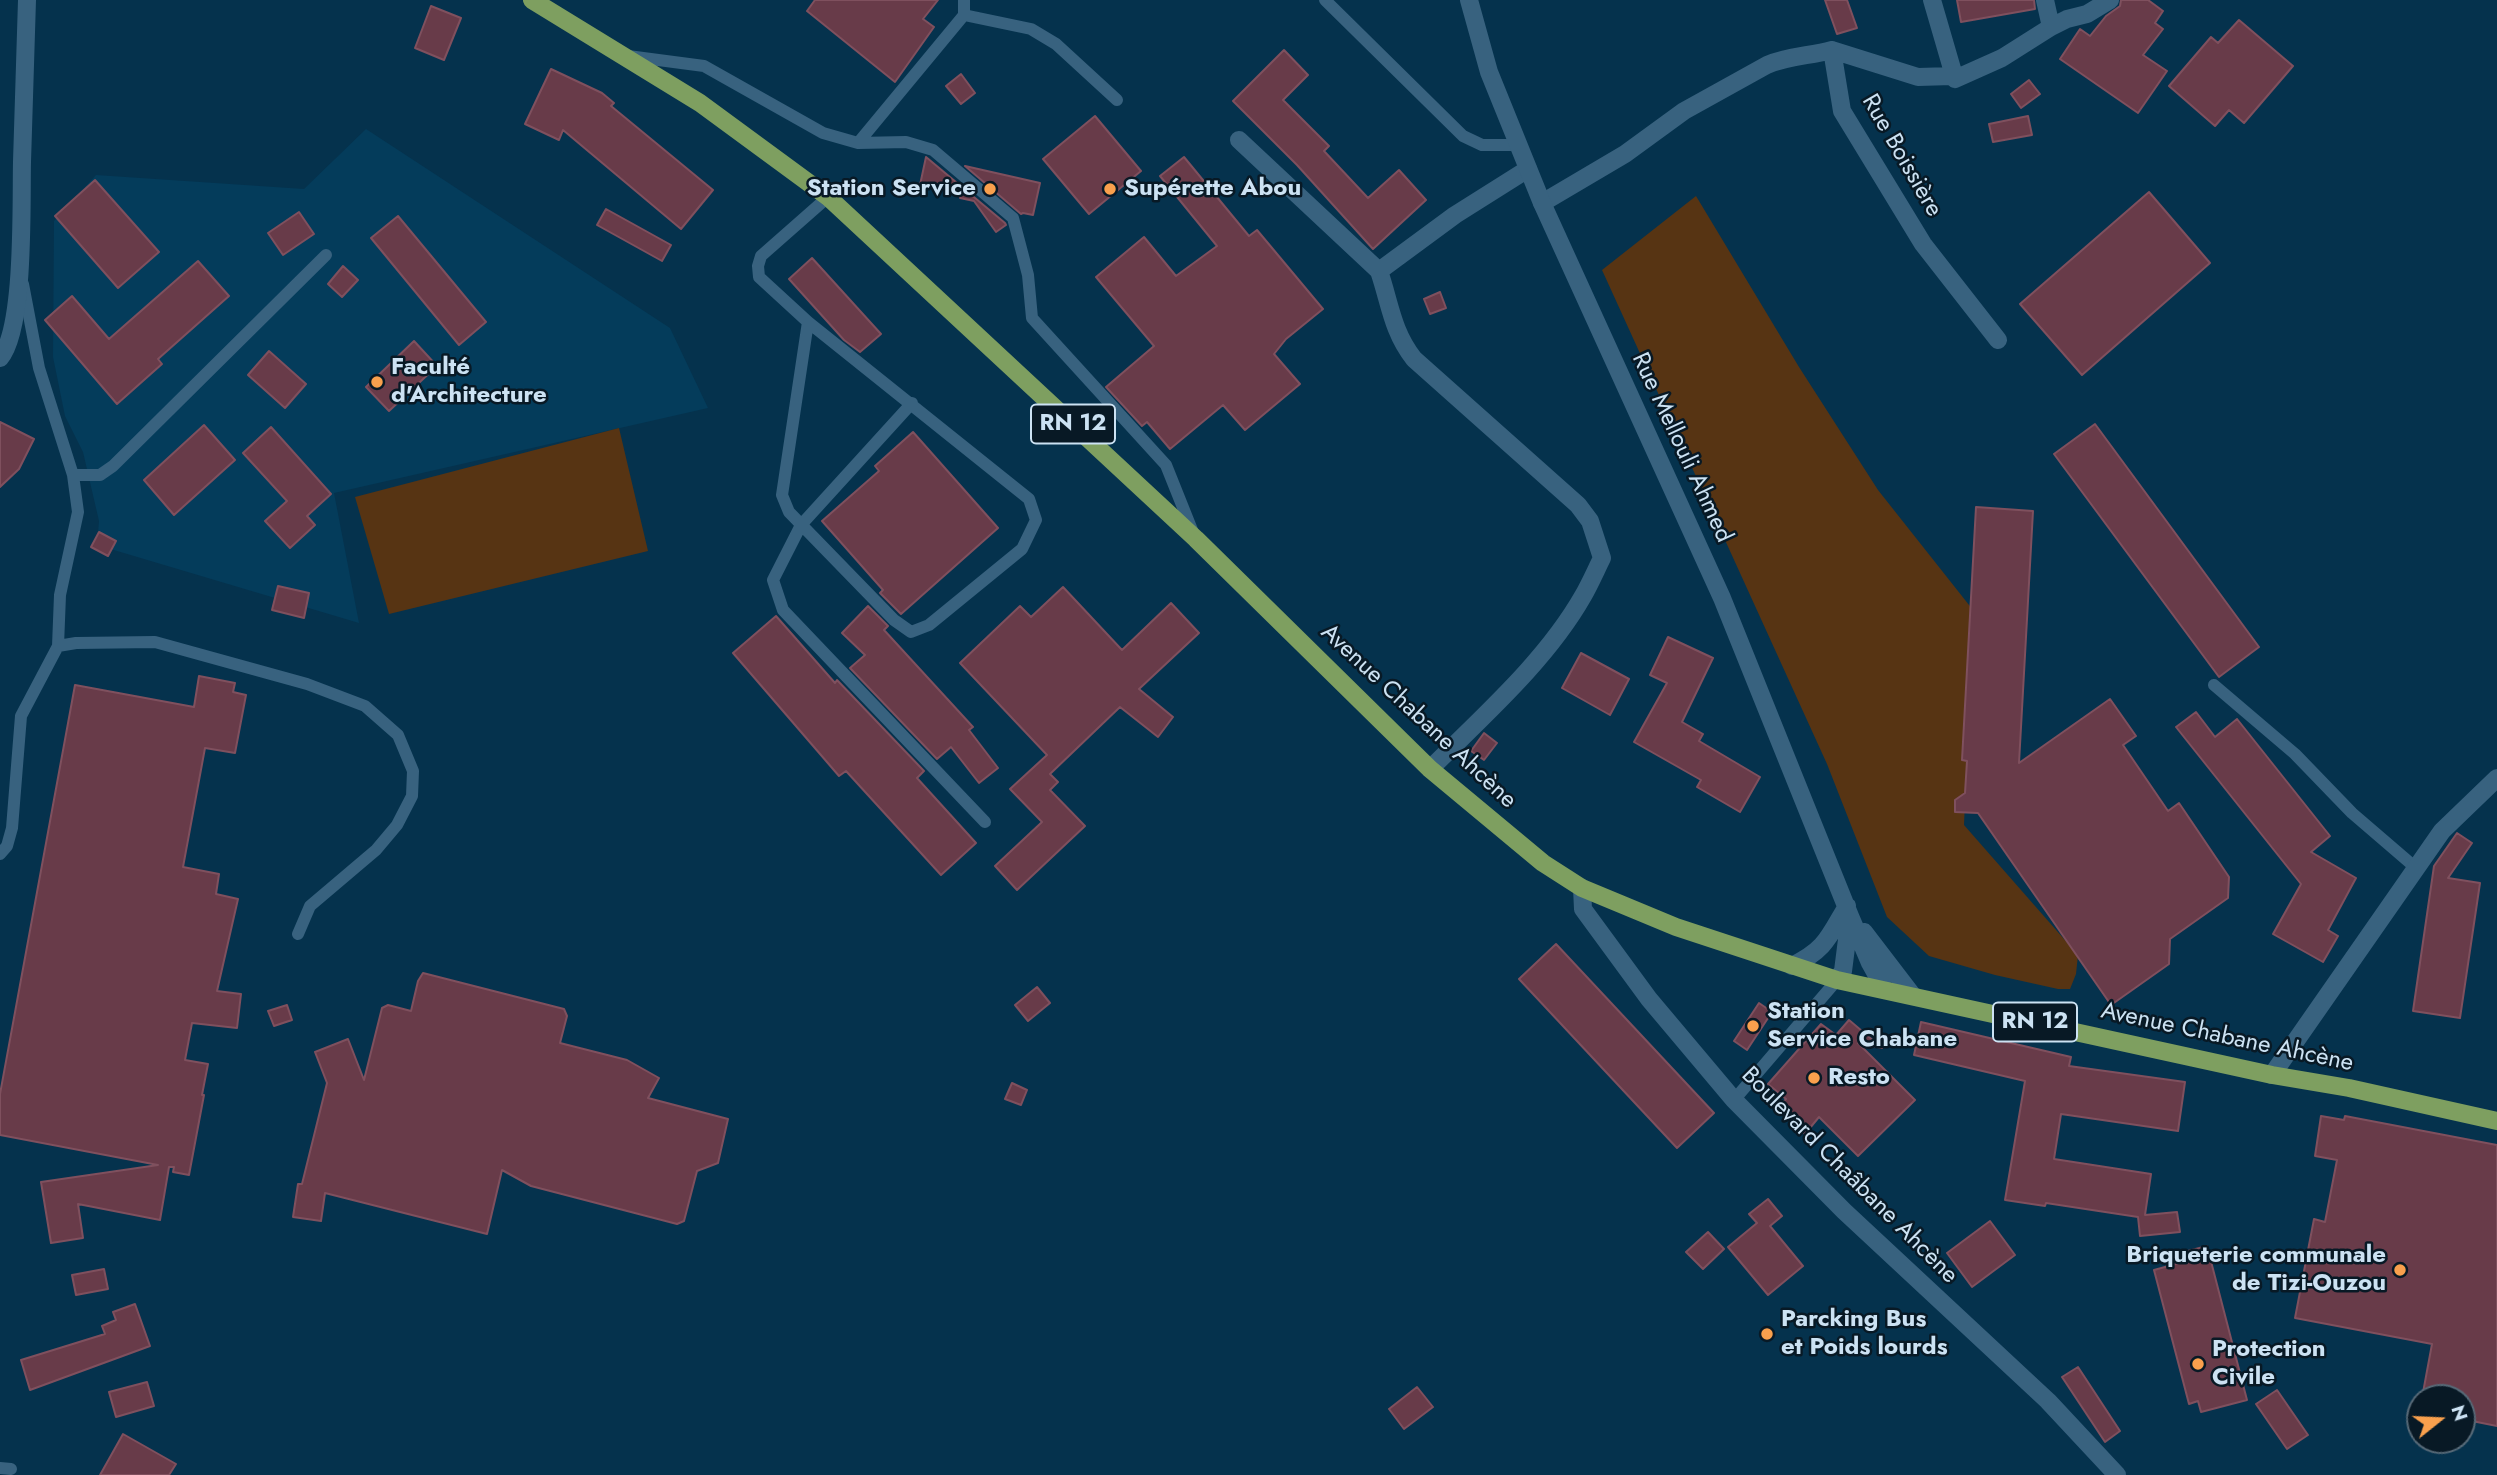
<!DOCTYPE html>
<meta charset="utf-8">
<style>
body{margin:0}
#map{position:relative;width:2497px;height:1475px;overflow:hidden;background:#05324d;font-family:Jost,sans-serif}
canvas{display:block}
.north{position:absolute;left:2406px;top:1384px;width:70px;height:70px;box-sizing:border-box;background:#081925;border:2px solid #566977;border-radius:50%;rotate:72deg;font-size:19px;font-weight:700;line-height:28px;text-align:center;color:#cce2f3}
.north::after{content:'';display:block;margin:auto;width:24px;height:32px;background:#f9a04d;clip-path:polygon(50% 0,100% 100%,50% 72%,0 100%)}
</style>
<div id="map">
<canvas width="2497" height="1475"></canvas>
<div class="north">N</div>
</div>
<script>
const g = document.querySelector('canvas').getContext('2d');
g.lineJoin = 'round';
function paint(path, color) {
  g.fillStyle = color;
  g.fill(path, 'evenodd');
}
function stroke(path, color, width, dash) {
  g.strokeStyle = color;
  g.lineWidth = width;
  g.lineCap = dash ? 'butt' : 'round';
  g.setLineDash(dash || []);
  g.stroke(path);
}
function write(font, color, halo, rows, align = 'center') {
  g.font = font + ' Jost,sans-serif';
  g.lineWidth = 5;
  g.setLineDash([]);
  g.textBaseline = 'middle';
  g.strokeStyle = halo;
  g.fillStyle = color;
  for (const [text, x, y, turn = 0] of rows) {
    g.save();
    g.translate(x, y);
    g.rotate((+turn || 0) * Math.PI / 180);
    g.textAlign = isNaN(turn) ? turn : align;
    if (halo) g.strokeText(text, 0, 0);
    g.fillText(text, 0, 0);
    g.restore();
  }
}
paint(new Path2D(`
 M366 129 670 328 708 408 334 493 359 623 97 545 99 521 83 452 65 416 53 357 54 221 96 175 304 189Z`), '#043c5b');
paint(new Path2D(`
 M1696 196 1799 367 1878 490 1973 610 1964 825 2078 955 2076 974 2070 989H2058L1995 975 1929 956 1887 917 1827 764 1602 270Z
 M619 428 648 551 389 614 355 497Z`), '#573413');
const building = new Path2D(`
 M815 0H938L923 19 934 27 895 82 807 11Z
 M1825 0H1847L1857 28 1837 34Z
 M1957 0H2034L2035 9 1961 22Z
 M2121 0H2148L2163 11 2155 23 2163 29 2143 55 2167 71 2138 113 2060 59 2080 29 2090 36 2106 16 2120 6Z
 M431 6 461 18 444 60 415 48Z
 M2239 20 2293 66 2244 123 2229 110 2215 126 2169 86 2211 37 2218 43Z
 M1284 50 1308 75 1283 100 1329 146 1324 151 1368 198 1399 170 1426 200 1373 249 1297 165 1233 101Z
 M551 69 602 93 614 103 611 106 713 190 681 229 563 130 559 140 525 124Z
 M961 74 975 93 961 104 946 86Z
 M2029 80 2040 94 2021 108 2011 94Z
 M1095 116 1141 171 1089 214 1043 159Z
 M2028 116 2032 135 1993 142 1989 124Z
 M926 157 1005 223 1006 225 996 232 974 201 960 198 961 194 920 185Z
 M1184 157 1249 236 1257 230 1323 309 1286 339 1274 354 1300 384 1245 430 1223 405 1170 449 1147 422 1142 426 1106 387 1154 346 1096 277 1144 237 1176 276 1217 246 1160 176Z
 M965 166 1040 183 1033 215 1023 213 1021 214Z
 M95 180 159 252 118 288 55 216Z
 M2149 192 2210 263 2082 375 2020 304Z
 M606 209 671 245 662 261 597 225Z
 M299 212 314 234 283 255 268 233Z
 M398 216 486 322 459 345 371 238Z
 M812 258 881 334 860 352 844 340 789 279Z
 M198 261 229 296 158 359 162 364 117 404 45 320 72 296 109 339Z
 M343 266 358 280 342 297 328 284Z
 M1440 292 1446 308 1430 314 1424 299Z
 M414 341 437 366 389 411 366 387Z
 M269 351 306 384 285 408 248 375Z
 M0 422 34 439 19 469 0 487Z
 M2095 424 2259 647 2219 677 2054 454Z
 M204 425 235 460 174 515 144 480Z
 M271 427 331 494 307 516 315 525 290 548 265 521 287 501 243 453Z
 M913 432 998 528 901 614 880 593 883 590 822 521 879 471 875 466Z
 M1976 507 2033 511 2019 763 2110 699 2136 736 2123 745 2168 811 2179 803 2229 877 2228 898 2170 939 2169 964 2111 1005 1978 813 1955 812V800L1965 793 1967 761 1962 760Z
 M99 532 116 541 108 556 91 547Z
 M278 586 309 593 304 618 272 610Z
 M1063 587 1122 650 1171 603 1199 633 1139 689 1173 717 1158 737 1120 707 1050 774 1058 782 1050 790 1085 826 1017 890 995 866 1042 822 1010 789 1047 755 960 663 1020 606 1031 617Z
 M868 606 888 626 884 630 973 727 969 730 998 768 979 783 951 747 937 759 850 668 865 655 842 633Z
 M776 616 835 683 837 680 924 771 917 778 976 843 941 875 846 771 839 776 733 653Z
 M1668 637 1713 658 1682 722 1703 734 1699 741 1760 777 1740 812 1697 787 1701 780 1634 742 1667 683 1650 675Z
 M1581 653 1629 679 1610 715 1562 688Z
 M199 676 235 683 233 692 246 695 235 753 205 748 183 867 219 874 216 894 238 899 217 991 241 994 237 1028 192 1023 185 1060 208 1064 202 1095H204L189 1175 173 1172 174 1167H169L160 1220 78 1204 83 1238 51 1243 41 1182 158 1165 0 1135V1094L75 685 194 707Z
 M2196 712 2215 737 2237 719 2330 836 2311 852 2356 878 2328 930 2338 936 2323 962 2273 934 2301 884 2176 727Z
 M1484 733 1497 743 1484 760 1471 751Z
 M2457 833 2472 843 2448 878 2480 883 2460 1018 2413 1011 2434 866Z
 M1556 944 1714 1113 1677 1148 1519 979Z
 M423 973 564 1009 567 1016 560 1043 627 1060 659 1078 648 1098 728 1119 718 1163 697 1171 684 1221 677 1224 531 1186 502 1170 487 1234 325 1193 321 1221 293 1217 298 1184H302L327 1083 315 1052 348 1039 364 1080 382 1008 388 1005 411 1011 418 981Z
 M1037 987 1050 1003 1028 1021 1015 1005Z
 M1759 1003 1772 1012 1747 1050 1734 1041Z
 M287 1005 292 1020 274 1026 268 1011Z
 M1849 1020 1882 1048 1858 1043 1915 1100 1858 1156 1819 1117 1805 1134 1777 1109 1786 1099 1768 1084 1821 1024 1836 1035Z
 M1921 1022 2071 1057 2069 1066 2185 1082 2178 1131 2061 1114 2054 1159 2151 1174 2145 1215 2177 1212 2180 1232 2140 1236 2138 1217 2046 1203 2045 1206 2005 1200 2025 1081 1914 1055Z
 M1012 1083 1027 1090 1021 1105 1005 1099Z
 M2321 1116 2344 1120 2345 1116 2497 1145V1426L2462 1419V1398H2422L2432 1344 2295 1318 2314 1219 2325 1222 2337 1160 2315 1156Z
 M1768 1199 1782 1216 1770 1226 1803 1266 1768 1295 1728 1247 1757 1223 1749 1214Z
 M1990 1221 2015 1255 1972 1287 1947 1253Z
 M1708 1232 1724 1249 1703 1269 1686 1252Z
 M2207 1246 2247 1400 2201 1412 2198 1401 2189 1404 2154 1270 2187 1261 2184 1252Z
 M104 1269 108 1289 76 1295 72 1275Z
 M135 1304 150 1346 30 1390 21 1360 105 1334 102 1326 116 1320 113 1312Z
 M2078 1367 2120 1431 2105 1442 2062 1377Z
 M147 1382 154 1406 116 1417 109 1392Z
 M1417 1387 1433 1407 1404 1429 1389 1409Z
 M2277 1390 2308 1435 2287 1449 2256 1404Z
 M123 1434 176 1464 169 1475H100Z`);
paint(building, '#683b49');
stroke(building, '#7f505e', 2);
stroke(new Path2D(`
 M1325 0 1463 136 1482 145H1518
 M964 15 1031 29 1056 44 1117 100
 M628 56 704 66 823 133 858 143 906 142 933 150 1013 218 1028 275 1032 318 1166 465 1194 535
 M858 143 964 15V0
 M23 284 39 368 73 475 78 512 60 595 58 646 76 643 155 642 307 684 365 706 398 735 413 771 412 796 397 825 376 850 310 906 298 934
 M808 322 1029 499 1036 520 1022 549 929 625 911 632 894 620 789 512 782 495Z
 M808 322 759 277 758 266 761 256 828 197
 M912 403 801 525 773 580 783 610 985 822
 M73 475H100L113 466 326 255
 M2214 685 2295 754 2352 813 2416 868
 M0 854 7 846 12 828 21 716 58 646
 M1734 1100 1837 980
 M0 1468 11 1469`), '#38627f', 12);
stroke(new Path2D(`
 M1932 0 1955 79
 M2045 0 2051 27
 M1832 50 1918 77 1952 76 1955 79 2002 58 2051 27 2067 19 2087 14 2110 0
 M1239 140 1379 271
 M1542 203 1625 154 1684 111 1767 65C1788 56 1810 56 1832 50L1842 111 1923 244 1998 340
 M1430 769C1483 716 1546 661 1583 596 1590 584 1596 570 1602 558L1590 521 1578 505 1414 359C1392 331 1390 303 1379 271L1455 215 1528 169
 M1582 888 1583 909 1649 999 1734 1100 1844 1211 2048 1401 2117 1475
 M2272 1075 2442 831 2497 778`), '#38627f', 18);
stroke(new Path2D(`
 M1469 0 1489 72 1542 203 1722 598 1850 916 1870 963 1885 990
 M0 358C25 329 21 204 22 162 24 108 25 54 27 0
 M1864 932 1913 996
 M1792 966C1826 949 1828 938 1847 906
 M1837 980 1843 971 1850 916`), '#38627f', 18);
stroke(new Path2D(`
 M532 0 700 103 828 197 1196 539 1430 769 1543 863 1582 888 1676 927 1837 980 2272 1075 2349 1088 2497 1121`), '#7e9f60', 18);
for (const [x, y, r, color] of [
 [990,189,7,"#f9a04d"],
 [1110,189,7,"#f9a04d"],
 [377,382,7,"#f9a04d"],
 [1753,1026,7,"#f9a04d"],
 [1814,1078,7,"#f9a04d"],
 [2400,1270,7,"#f9a04d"],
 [1767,1334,7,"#f9a04d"],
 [2198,1364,7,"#f9a04d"]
]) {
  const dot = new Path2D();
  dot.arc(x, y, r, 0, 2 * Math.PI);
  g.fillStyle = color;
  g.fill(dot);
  stroke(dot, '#081925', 2.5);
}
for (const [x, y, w] of [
 [1073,424,84],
 [2035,1022,84]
]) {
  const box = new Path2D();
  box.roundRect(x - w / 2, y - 19.5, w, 39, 5);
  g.fillStyle = '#081925';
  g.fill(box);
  stroke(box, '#cce2f3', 2);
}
write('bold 23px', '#cce2f3', null, [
 ["RN 12",1073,424],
 ["RN 12",2035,1022]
]);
write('24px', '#cce2f3', '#081925', [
 ["Rue Boissière",1901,156,60],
 ["Rue Mellouli Ahmed",1681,448,65],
 ["Avenue Chabane Ahcène",1418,717,43],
 ["Avenue Chabane Ahcène",2227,1038,12],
 ["Boulevard Chaâbane Ahcène",1849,1176,45]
]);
write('bold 24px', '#cce2f3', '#081925', [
 ["Station Service",976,189,"right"],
 ["Supérette Abou",1124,189],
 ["Faculté",391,368],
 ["d'Architecture",391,396],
 ["Station",1767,1012],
 ["Service Chabane",1767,1040],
 ["Resto",1828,1078],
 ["Briqueterie communale",2386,1256,"right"],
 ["de Tizi-Ouzou",2386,1284,"right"],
 ["Parcking Bus",1781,1320],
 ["et Poids lourds",1781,1348],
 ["Protection",2212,1350],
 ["Civile",2212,1378]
], 'left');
</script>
